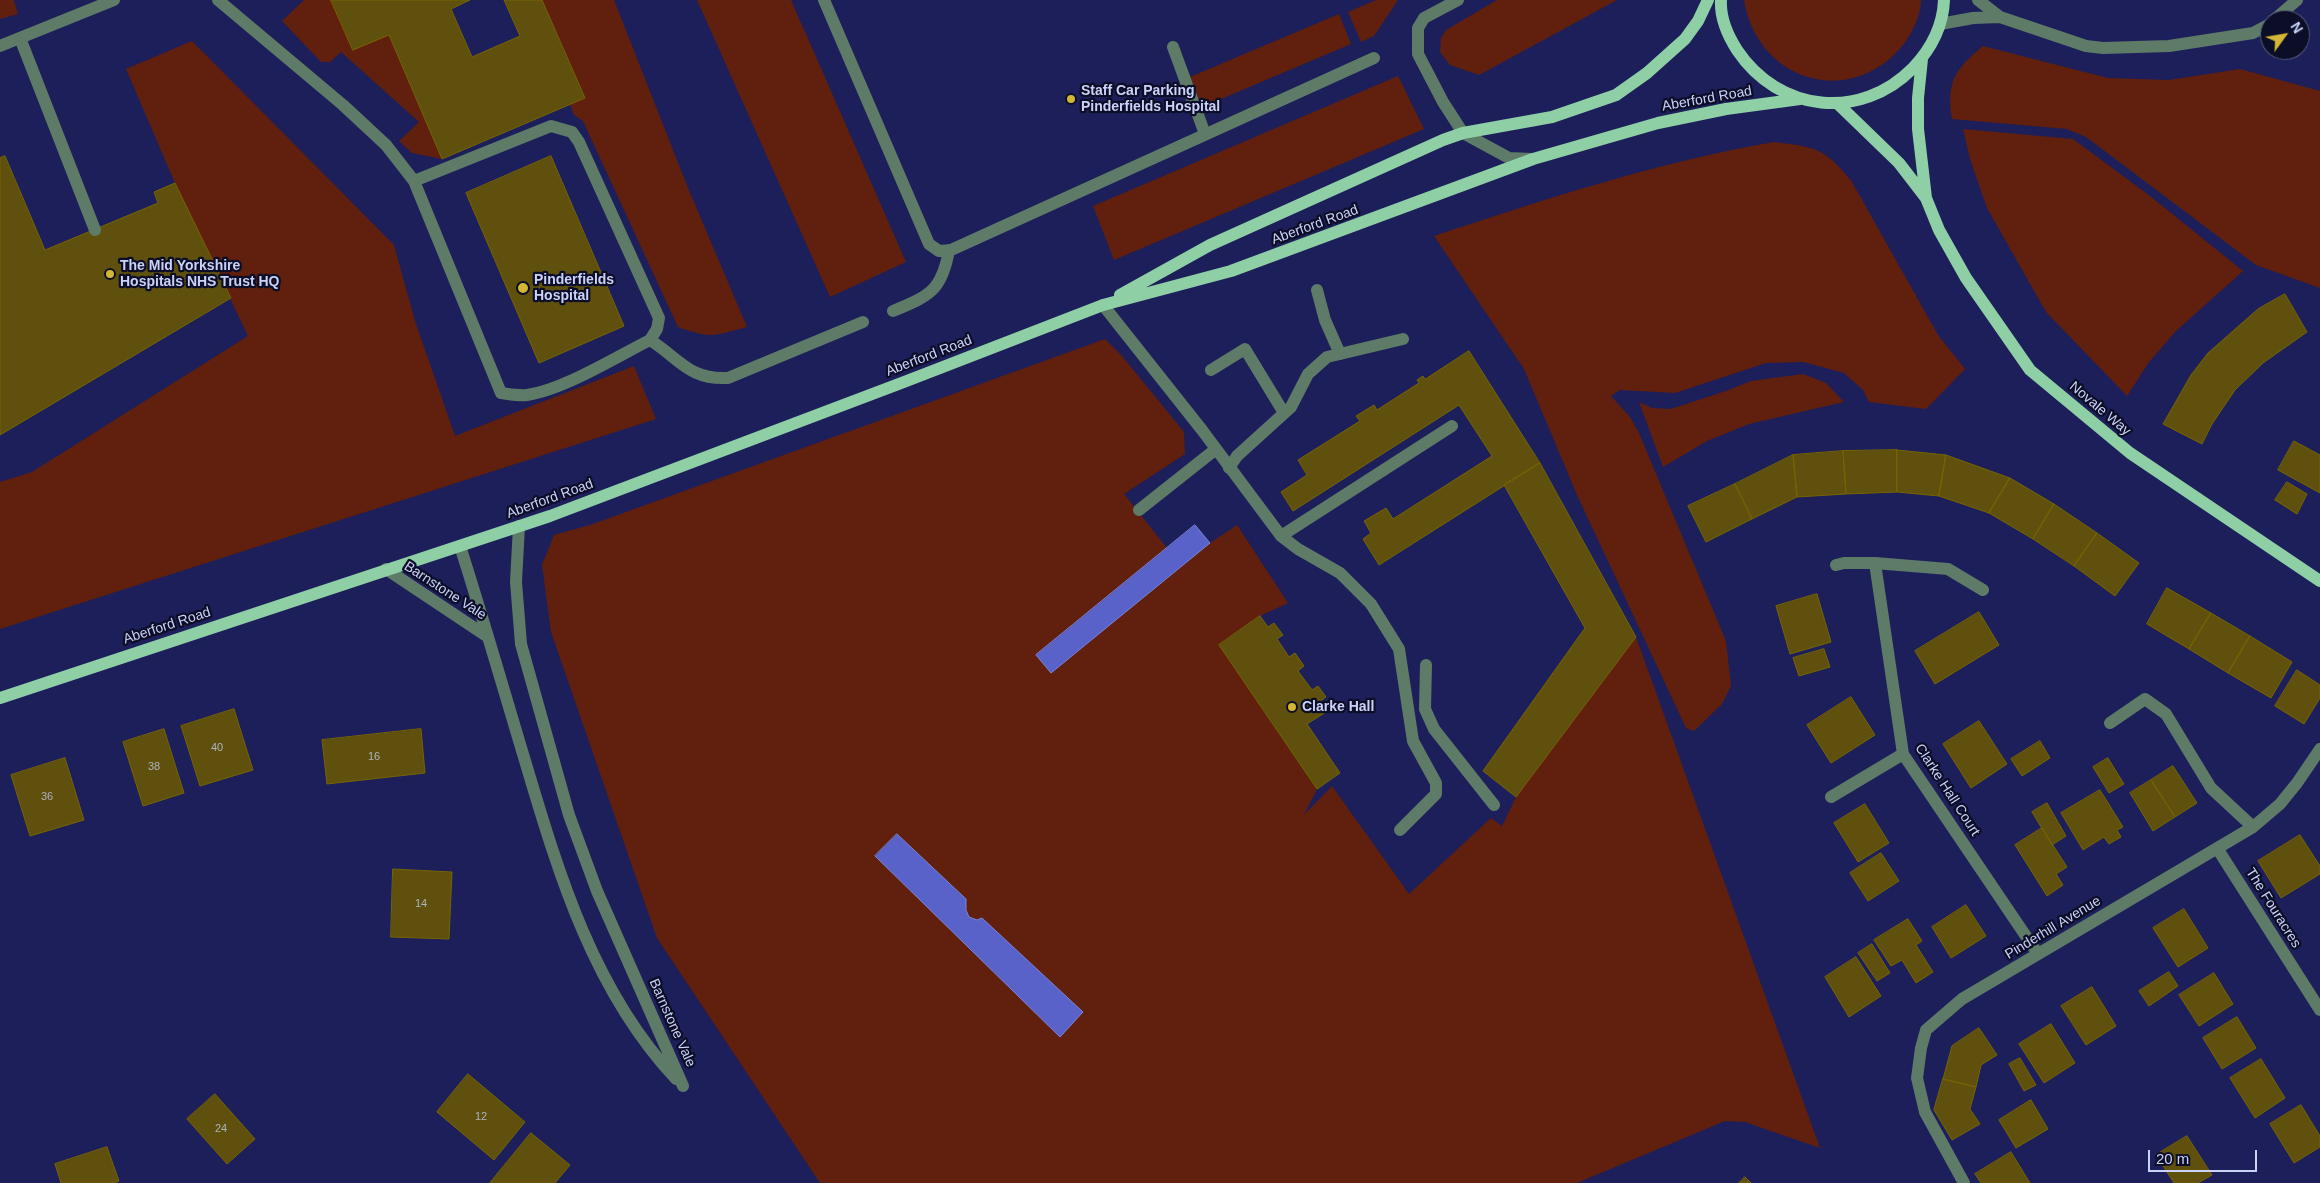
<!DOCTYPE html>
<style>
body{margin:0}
#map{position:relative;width:2320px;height:1183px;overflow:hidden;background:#1d1f5a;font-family:Helvetica,sans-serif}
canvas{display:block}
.north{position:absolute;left:2260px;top:10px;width:50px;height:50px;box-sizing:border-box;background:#0c0e28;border:1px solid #585c7b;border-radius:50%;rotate:58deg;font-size:14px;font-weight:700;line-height:20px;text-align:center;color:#cbd2f7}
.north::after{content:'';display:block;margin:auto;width:18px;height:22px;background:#d3b635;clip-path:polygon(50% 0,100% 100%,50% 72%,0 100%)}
.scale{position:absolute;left:2148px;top:1150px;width:109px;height:22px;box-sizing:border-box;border:2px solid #cbd2f7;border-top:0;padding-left:6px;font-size:15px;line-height:18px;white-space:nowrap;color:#cbd2f7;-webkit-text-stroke:4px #0c0e28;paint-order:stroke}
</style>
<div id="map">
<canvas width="2320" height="1183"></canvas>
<div class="north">N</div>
<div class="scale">20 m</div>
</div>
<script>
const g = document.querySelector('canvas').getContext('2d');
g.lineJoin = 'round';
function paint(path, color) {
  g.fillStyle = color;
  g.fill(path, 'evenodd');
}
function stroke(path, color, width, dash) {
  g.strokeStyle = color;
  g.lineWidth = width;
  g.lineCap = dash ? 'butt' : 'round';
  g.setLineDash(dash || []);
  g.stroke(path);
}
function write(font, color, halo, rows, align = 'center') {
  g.font = font + ' Helvetica,sans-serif';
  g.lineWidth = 4.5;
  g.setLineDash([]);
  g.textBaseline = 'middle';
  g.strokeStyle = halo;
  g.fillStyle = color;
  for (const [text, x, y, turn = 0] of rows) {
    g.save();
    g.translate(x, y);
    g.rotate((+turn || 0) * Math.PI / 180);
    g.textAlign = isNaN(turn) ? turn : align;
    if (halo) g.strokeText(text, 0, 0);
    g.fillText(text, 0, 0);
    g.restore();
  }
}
paint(new Path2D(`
 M0 0H14L18 14 0 19Z
 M304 0H331L389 35 442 159 412 153 399 141 419 122 341 52 330 62H321L282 21Z
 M542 0H614L688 188 747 327C713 336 712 339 678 327L583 121 574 115 570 104 585 98Z
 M697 0H791L906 262 830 297Z
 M1376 0H1398L1374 36 1361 42 1348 12Z
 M1497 0H1617L1479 75 1450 65 1440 52 1441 38 1446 30Z
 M1744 0H1921C1921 15 1912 33 1903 45 1850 110 1757 81 1744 0Z
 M1339 14 1351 44 1202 107 1190 77Z
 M192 41 394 245 415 321 455 436 634 366 656 419 0 629V482L32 472 248 336 175 183 126 69Z
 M1983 46 2108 78 2169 80 2240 69 2320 91V288L2256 265 2086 137 2067 129 1952 119C1946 82 1955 69 1983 46Z
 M1398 76 1424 129 1114 260 1093 206Z
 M1963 129 2073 139 2150 196 2243 271 2176 331 2149 362 2127 396 2046 312 1987 208 1970 159Z
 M1774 142C1816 147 1825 148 1852 182L1938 335 1965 369 1926 409 1869 402 1863 390 1844 373 1803 362 1766 363 1675 393 1620 390 1611 396 1630 417 1639 433 1726 641 1731 686 1722 704 1694 731 1686 728 1577 495 1524 369 1434 236C1546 199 1658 162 1774 142Z
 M1105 339 1122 356 1184 432 1185 454 1124 494 1167 548 1037 655 1051 672 1210 543 1237 525 1288 603 1260 616 1219 645 1317 789 1304 815 1332 786 1409 894 1491 818 1502 826 1516 797 1636 637 1820 1148 1745 1122 1725 1121 1577 1183H820L657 938 551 632 542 565 554 535 590 525Z
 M1803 374 1826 383 1844 402 1749 424 1707 441 1663 467 1639 402 1652 408 1671 409 1726 391 1751 381Z`), '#611f0d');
const water = new Path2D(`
 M1195 525 1210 543 1051 673 1036 655Z
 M897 834 966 899V910L969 917 977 920 982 918 1083 1012 1060 1037 875 856Z`);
paint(water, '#5962c9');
stroke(water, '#7b84d7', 1);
const building = new Path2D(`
 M331 0H470L451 9 472 57 520 36 504 0H542L585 98 442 159 389 35 353 50Z
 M5 156 45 250 158 203 154 192 175 183 231 298 0 435V158Z
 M551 156 624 326 539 363 466 193Z
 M2285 294 2307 332 2263 363 2235 390 2212 424 2202 444 2163 424 2191 375 2208 353 2258 309Z
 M1469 351 1540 463 1379 565 1363 539 1371 533 1364 521 1386 508 1393 519 1492 456 1459 405 1293 511 1281 492 1307 475 1298 460 1360 421 1356 416 1374 405 1377 410 1419 383 1417 380 1423 376 1425 379Z
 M2294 441 2320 455V493L2278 470Z
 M1897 450 1946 455 1939 496 1897 492Z
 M1897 450V492L1846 494 1843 451Z
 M1843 451 1846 494 1797 497 1793 455Z
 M1793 455 1797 497 1752 519 1735 484Z
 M1946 455 2010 478 1989 513 1939 496Z
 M1540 463 1636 637 1516 797 1483 771 1585 628 1504 485Z
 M2010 478 2054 504 2033 539 1989 513Z
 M2287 482 2307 494 2297 514 2275 500Z
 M1735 484 1752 519 1706 542 1688 506Z
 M2054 504 2097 533 2074 566 2033 539Z
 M2097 533 2139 563 2115 596 2074 566Z
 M2167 588 2211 613 2189 649 2147 624Z
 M1817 594 1831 642 1790 654 1776 606Z
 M1979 612 1999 645 1935 684 1915 651Z
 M2211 613 2250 636 2228 673 2189 649Z
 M1260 616 1268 627 1274 623 1283 635 1277 639 1289 657 1295 653 1304 666 1298 671 1312 690 1318 686 1326 697 1319 702 1326 712 1307 724 1340 773 1317 789 1219 645Z
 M2250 636 2292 662 2271 698 2228 673Z
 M1824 649 1830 667 1799 676 1793 658Z
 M2297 670 2320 685V698L2304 724 2275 706Z
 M1851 697 1875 735 1831 763 1807 725Z
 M234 709 253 770 200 786 181 726Z
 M1979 721 2007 764 1971 788 1943 744Z
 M164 729 184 793 143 806 123 742Z
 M421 729 425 773 327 784 322 740Z
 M2040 741 2050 758 2022 776 2011 759Z
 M65 758 84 820 30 836 11 775Z
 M2108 758 2124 784 2109 793 2093 767Z
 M2173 766 2197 803 2175 817 2151 780Z
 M2151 780 2175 817 2153 831 2130 793Z
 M2100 790 2123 827 2117 830 2121 837 2109 844 2104 837 2083 850 2061 813Z
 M2047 803 2066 836 2052 845 2032 812Z
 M1865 804 1889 843 1858 862 1834 823Z
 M2042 828 2067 867 2056 874 2063 885 2047 896 2015 845Z
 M2300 835 2320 866V874L2281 898 2258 861Z
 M1881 853 1899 881 1868 901 1850 873Z
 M393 869 452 872 449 939 391 937Z
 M1966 905 1986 936 1951 958 1932 927Z
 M2184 909 2208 948 2178 967 2153 928Z
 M1908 919 1922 941 1916 945 1933 972 1916 983 1902 960 1891 966 1874 940Z
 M1872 944 1890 973 1877 981 1858 953Z
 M1856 957 1881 996 1849 1017 1825 977Z
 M2169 972 2178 986 2149 1006 2139 991Z
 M2214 973 2233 1004 2199 1026 2179 995Z
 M2092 987 2116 1026 2086 1045 2061 1006Z
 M2237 1017 2256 1048 2222 1069 2203 1038Z
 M2051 1024 2075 1063 2044 1083 2019 1044Z
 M1979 1028 1997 1055 1981 1065 1976 1087 1943 1079 1952 1046Z
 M2020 1058 2036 1085 2024 1091 2009 1064Z
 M2261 1059 2285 1098 2255 1118 2230 1078Z
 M468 1074 525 1122 494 1160 437 1112Z
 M1943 1079 1976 1087 1970 1109 1980 1124 1952 1140 1934 1110Z
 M215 1094 255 1139 227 1164 187 1119Z
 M2031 1100 2048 1129 2016 1148 1999 1120Z
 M2301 1105 2320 1136V1147L2294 1163 2270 1124Z
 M531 1133 570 1165 555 1183H490Z
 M2187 1136 2212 1175 2198 1183H2174L2156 1155Z
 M107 1147 119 1181 114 1183H61L55 1164Z
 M2011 1152 2030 1183H1981L1975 1174Z
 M1745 1177 1751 1183H1739Z`);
paint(building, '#5f500e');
stroke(building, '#776400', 1);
stroke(new Path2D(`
 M218 0 343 105 386 145 414 181
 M824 0 929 244 939 251 951 250 1374 58
 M1458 0 1424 18 1418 28V54L1443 102 1463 133 1509 158 1532 159
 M1978 0 2000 17 2086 46 2103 48 2169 46 2253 33 2270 24
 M2274 20 2297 0
 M1940 24 1973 18 2000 17
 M20 38 95 230
 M0 46 114 0
 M1173 47 1205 134
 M551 126 572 132 579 142 659 318 657 329 650 340C616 357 563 390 527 395 519 396 509 394 501 393L414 181Z
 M1317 290 1325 320 1340 354
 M1103 305 1202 430 1281 536 1298 549 1340 573 1371 604 1399 649 1413 741 1436 783V794L1400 830
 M893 311C929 296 942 291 949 250
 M650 340C680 359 689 380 728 378L863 322
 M1211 370 1245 349 1284 413
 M1229 468 1237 456 1291 407 1308 374 1327 357 1403 339
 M1139 510 1216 449
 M519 526 516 582 521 644 569 815 597 891 683 1086
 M1281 536 1452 426
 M460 546C483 618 504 691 526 764 559 875 594 992 676 1079
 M1875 563 1903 754 2038 954
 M1836 565 1844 563H1875L1948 569 1983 590
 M386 569 488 637
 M1426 665 1425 709 1434 729 1494 805
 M2110 723 2145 699 2166 714 2211 788 2253 827
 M1831 797 1903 754
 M2217 848 2320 1010
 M1964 1183 1925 1112 1917 1078 1921 1048 1926 1030 1962 999 2253 827 2280 804 2297 783 2320 749`), '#5d7b67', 12);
stroke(new Path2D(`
 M1721 0C1720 17 1728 36 1737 50 1779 113 1861 121 1913 68 1931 49 1943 26 1944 0
 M1922 59 1918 98V129L1926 198 1939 230 1966 278 2030 370 2130 453 2320 581
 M1838 104 1899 163 1926 198
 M1120 295 1210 245 1443 140 1463 133 1552 117 1616 95 1647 73 1685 39 1698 21 1708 0
 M0 698 550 516 904 382 1103 305 1231 271 1533 159 1658 123 1726 109 1800 99`), '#8ecfa5', 12);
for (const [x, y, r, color] of [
 [1071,99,5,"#d3b635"],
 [110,274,5,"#d3b635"],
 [523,288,6,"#d3b635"],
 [1292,707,5,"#d3b635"]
]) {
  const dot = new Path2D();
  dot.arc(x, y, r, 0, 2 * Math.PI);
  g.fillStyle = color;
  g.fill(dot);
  stroke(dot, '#0c0e28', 2);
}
write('11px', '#b0b2bd', null, [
 ["40",217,748],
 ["16",374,757],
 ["38",154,767],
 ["36",47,797],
 ["14",421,904],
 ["12",481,1117],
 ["24",221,1129]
]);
write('bold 14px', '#cbd2f7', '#0c0e28', [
 ["Staff Car Parking",1081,91],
 ["Pinderfields Hospital",1081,107],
 ["The Mid Yorkshire",120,266],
 ["Hospitals NHS Trust HQ",120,282],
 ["Pinderfields",534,280],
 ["Hospital",534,296],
 ["Clarke Hall",1302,707]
], 'left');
write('14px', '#cbd2f7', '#0c0e28', [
 ["Aberford Road",1707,99,-10],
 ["Aberford Road",1315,225,-20],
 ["Aberford Road",929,356,-21],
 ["Novale Way",2100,409,40],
 ["Aberford Road",550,499,-20],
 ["Barnstone Vale",445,591,33],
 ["Aberford Road",167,626,-18],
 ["Clarke Hall Court",1947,790,57],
 ["The Fouracres",2273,908,58],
 ["Pinderhill Avenue",2053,928,-31],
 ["Barnstone Vale",672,1023,66]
]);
</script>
